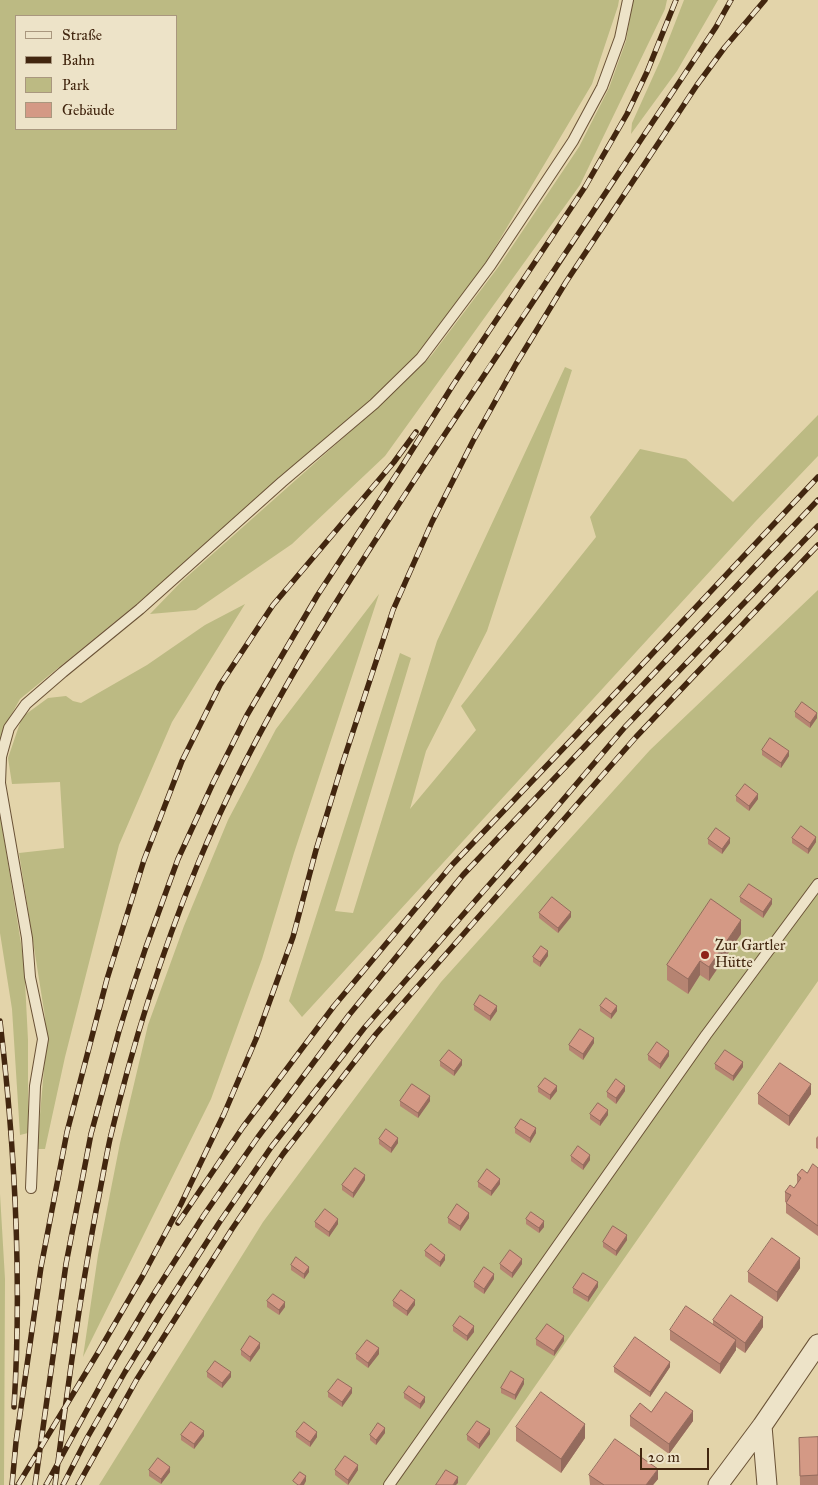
<!DOCTYPE html>
<meta charset="utf-8">
<style>
body{margin:0}
#map{position:relative;width:818px;height:1485px;overflow:hidden;background:#e3d4aa;font-family:"IM FELL Great Primer",serif}
canvas{display:block}
.legend{position:absolute;left:15px;top:15px;width:162px;height:115px;box-sizing:border-box;background:#ede3c8;border:1px solid #a9977e;margin:0;padding:6px 9px;list-style:none;font-size:15px;color:#42260f}
.legend li{display:flex;align-items:center;gap:10px;height:25px}
.legend b{width:25px;border:1px solid #a9977e}
.scale{position:absolute;left:640px;top:1448px;width:69px;height:22px;box-sizing:border-box;border:2px solid #42260f;border-top:0;padding-left:6px;font-size:15px;line-height:18px;white-space:nowrap;color:#42260f;-webkit-text-stroke:4px #ede3c8;paint-order:stroke}
</style>
<div id="map">
<canvas width="818" height="1485"></canvas>
<ul class="legend">
<li><b style="height:6px;background:#ede3c8"></b>Straße</li>
<li><b style="height:6px;background:#42260f"></b>Bahn</li>
<li><b style="height:14px;background:#bcba83"></b>Park</li>
<li><b style="height:14px;background:#d49985"></b>Gebäude</li>
</ul>
<div class="scale">20 m</div>
</div>
<script>
const g = document.querySelector('canvas').getContext('2d');
g.lineJoin = 'round';
function paint(path, color) {
  g.fillStyle = color;
  g.fill(path, 'evenodd');
}
function stroke(path, color, width, dash) {
  g.strokeStyle = color;
  g.lineWidth = width;
  g.lineCap = dash ? 'butt' : 'round';
  g.setLineDash(dash || []);
  g.stroke(path);
}
function write(font, color, halo, rows, align = 'center') {
  g.font = font + ' "IM FELL Great Primer",serif';
  g.lineWidth = 4.5;
  g.setLineDash([]);
  g.textBaseline = 'middle';
  g.strokeStyle = halo;
  g.fillStyle = color;
  for (const [text, x, y, turn = 0] of rows) {
    g.save();
    g.translate(x, y);
    g.rotate((+turn || 0) * Math.PI / 180);
    g.textAlign = isNaN(turn) ? turn : align;
    if (halo) g.strokeText(text, 0, 0);
    g.fillText(text, 0, 0);
    g.restore();
  }
}
paint(new Path2D(`
 M0 0H619L618 6 592 84 484 266 420 353 385 387 150 593 20 699 4 728 0 744ZM16 16H176V129H16Z
 M633 0H667L665 9 580 185 385 456 292 544 196 610 150 614 181 582 379 406 431 356 499 266 579 147 609 88 626 41Z
 M684 0H718L677 71 631 134 632 123 661 59Z
 M565 367 572 370 487 631 426 751 410 809 476 730 461 706 596 537 590 517 640 449 686 459 733 502 818 415V456L755 522 302 1017 289 1001 400 653 411 658 335 911 353 913 437 641Z
 M818 590V981L466 1485H99L263 1222 441 982 650 750Z
 M379 594 294 853 262 959 211 1099 83 1357 98 1255 120 1143 148 1025 184 926 228 820 276 729Z
 M245 604 172 722 119 845 65 1057 45 1149H37L46 1046 45 1017 19 853 64 848 60 782 12 784 8 758 22 717 48 698 66 696 73 701 81 703 147 665 205 625Z
 M0 814 24 962 28 1040V1133L20 1135 12 1009 0 933Z
 M0 1194 5 1279 4 1485H0Z`), '#bcba83');
const lane = new Path2D(`
 M31 1188 35 1086 43 1039 30 977 27 938 0 783 1 757 9 728 26 704 63 672 140 609 282 482 374 404 421 358 490 266 573 141 602 87 620 38 628 0
 M389 1485 706 1035 818 884`);
const street = new Path2D(`
 M762 1426 767 1485
 M718 1485 762 1426 818 1344`);
stroke(lane, '#6a5236', 12);
stroke(street, '#6a5236', 21);
stroke(lane, '#ede3c8', 10);
stroke(street, '#ede3c8', 19);
const rail = new Path2D(`
 M0 1021C15 1148 22 1280 14 1407
 M178 1223 243 1127 334 1006 452 865 577 734 818 477
 M99 1351 142 1277 181 1204 224 1114 256 1039 293 937 316 850 342 765 393 610 432 522 473 441 516 364 566 282 697 85 725 47 765 0
 M12 1485 16 1442 41 1267 67 1132 107 979 144 860 182 761 220 685 273 605 394 462 416 432
 M18 1485 102 1346
 M35 1485 66 1264 91 1134 119 1031 133 986 146 947 178 859 213 783 247 715 317 596 404 463 453 385 585 187 627 114 647 72 676 0
 M46 1485 112 1364 148 1303 204 1215 258 1137 349 1015 463 875 818 500
 M55 1485C67 1393 79 1302 96 1211 101 1187 105 1162 110 1139 132 1046 161 954 197 866 257 720 344 587 431 455 525 312 621 170 716 27L731 0
 M63 1485 87 1438 125 1372 162 1312 219 1223 272 1146 365 1027 550 815 625 727 818 526
 M78 1485 137 1379 232 1229 283 1154 376 1034 636 737 818 545`);
stroke(rail, '#42260f', 5.5);
stroke(rail, '#ede3c8', 4, [11]);
paint(new Path2D(`
 M795 712 817 718 810 728 795 717Z
 M762 750 789 756 781 768 762 755Z
 M736 796 758 799 749 811 736 801Z
 M792 838 816 842 808 854 792 843Z
 M708 839 730 843 722 854 708 844Z
 M740 897 772 904 763 918 740 902Z
 M539 913 571 917 558 933 539 918Z
 M741 934 709 981 700 975 688 994 667 980V965Z
 M548 956 540 967 533 962V957Z
 M474 1005 497 1011 490 1021 474 1010Z
 M600 1006 617 1011 611 1019 600 1011Z
 M594 1043 583 1060 569 1050V1045Z
 M648 1055 669 1056 660 1069 648 1060Z
 M440 1061 462 1065 454 1076 440 1066Z
 M715 1064 743 1067 733 1081 715 1069Z
 M538 1087 557 1091 550 1100 538 1092Z
 M625 1091 616 1104 607 1097V1092Z
 M758 1094H811L789 1126 758 1104Z
 M400 1101H430L418 1118 400 1106Z
 M590 1114 608 1115 600 1126 590 1119Z
 M515 1128 536 1133 530 1143 515 1133Z
 M818 1136V1149L816 1148V1138Z
 M379 1139 398 1143 391 1153 379 1144Z
 M571 1156 590 1160 583 1170 571 1161Z
 M818 1168V1236L786 1213V1202H785V1192L794 1188 797 1184V1175L807 1173Z
 M365 1180 353 1198 342 1190V1185Z
 M478 1182 500 1184 491 1196 478 1187Z
 M448 1218H469L460 1231 448 1223Z
 M526 1219 544 1227 539 1233 526 1224Z
 M315 1222 338 1224 329 1237 315 1227Z
 M627 1240 616 1256 603 1247V1242Z
 M425 1251 445 1260 440 1267 425 1256Z
 M500 1264H522L512 1278 500 1269Z
 M291 1265 309 1272 304 1279 291 1270Z
 M800 1268 777 1302 748 1282V1272Z
 M494 1279 484 1294 474 1287V1282Z
 M598 1287 588 1302 573 1293V1288Z
 M267 1301 285 1307 279 1315 267 1307Z
 M393 1301 415 1305 407 1316 393 1306Z
 M713 1320 763 1327 745 1353 736 1347V1350L720 1374 670 1340V1330L713 1325Z
 M453 1326 474 1332 467 1341 453 1331Z
 M536 1339 564 1341 554 1356 536 1345Z
 M260 1348 250 1362 241 1355V1350Z
 M356 1354H379L368 1368 356 1359Z
 M614 1367H670L650 1397 614 1372Z
 M207 1372 231 1377 222 1388 207 1377Z
 M524 1384 515 1400 501 1393V1388Z
 M328 1392 352 1393 342 1407 328 1397Z
 M404 1393 425 1402 420 1409 404 1398Z
 M651 1412 693 1421 669 1454 630 1426V1416Z
 M516 1427 585 1438 561 1473 516 1441Z
 M296 1432 317 1437 310 1447 296 1437Z
 M385 1433 376 1445 370 1440V1435Z
 M490 1434 479 1449 467 1440V1435Z
 M181 1435 204 1436 194 1449 181 1440Z
 M818 1437V1485H800L799 1438Z
 M149 1470 170 1472 161 1484 149 1476Z
 M335 1470H358L348 1485 335 1475Z
 M589 1475 658 1479 653 1485H590Z`), '#b68472');
paint(new Path2D(`
 M817 713V718L810 728V723Z
 M789 751V756L781 768V763Z
 M758 794V799L749 811V806Z
 M816 837V842L808 854V849Z
 M730 838V843L722 854V849Z
 M772 899V904L763 918V912Z
 M571 912V917L558 933V928Z
 M741 920V934L709 981V967Z
 M548 951V956L540 967V962Z
 M700 961V975L688 994V979Z
 M497 1006V1011L490 1021V1016Z
 M617 1006V1011L611 1019V1014Z
 M594 1038V1043L583 1060V1054Z
 M669 1051V1056L660 1069V1064Z
 M462 1060V1065L454 1076V1071Z
 M743 1062V1067L733 1081V1076Z
 M811 1084V1094L789 1126V1116Z
 M557 1086V1091L550 1100V1095Z
 M625 1086V1091L616 1104V1098Z
 M430 1096V1101L418 1118V1113Z
 M608 1110V1115L600 1126V1121Z
 M536 1128V1133L530 1143V1138Z
 M398 1138V1143L391 1153V1148Z
 M590 1155V1160L583 1170V1165Z
 M365 1175V1180L353 1198V1193Z
 M500 1179V1184L491 1196V1191Z
 M469 1213V1218L460 1231V1226Z
 M338 1219V1224L329 1237V1232Z
 M544 1221V1227L539 1233V1228Z
 M627 1235V1240L616 1256V1251Z
 M445 1255V1260L440 1267V1262Z
 M800 1258V1268L777 1302V1292Z
 M522 1259V1264L512 1278V1273Z
 M309 1267V1272L304 1279V1274Z
 M494 1274V1279L484 1294V1289Z
 M598 1282V1287L588 1302V1297Z
 M415 1300V1305L407 1316V1311Z
 M285 1302V1307L279 1315V1310Z
 M763 1317V1327L745 1353V1343Z
 M474 1326V1332L467 1341V1336Z
 M564 1336V1341L554 1356V1351Z
 M736 1340V1350L720 1374V1364Z
 M260 1343V1348L250 1362V1357Z
 M379 1348V1354L368 1368V1363Z
 M670 1362V1367L650 1397V1392Z
 M231 1372V1377L222 1388V1383Z
 M524 1379V1384L515 1400V1395Z
 M352 1388V1393L342 1407V1402Z
 M425 1397V1402L420 1409V1404Z
 M693 1411V1421L669 1454V1444Z
 M585 1424V1438L561 1473V1459Z
 M385 1428V1433L376 1445V1440Z
 M490 1429V1434L479 1449V1444Z
 M204 1431V1436L194 1449V1444Z
 M317 1432V1437L310 1447V1442Z
 M358 1465V1470L348 1485V1480Z
 M170 1467V1472L161 1484V1479Z
 M658 1469V1479L653 1485H646Z
 M306 1476V1481L304 1485H300Z
 M458 1477V1483L456 1485H453Z`), '#946b5d');
const building = new Path2D(`
 M802 702 817 713 810 723 795 712Z
 M770 738 789 751 781 763 762 750Z
 M745 784 758 794 749 806 736 796Z
 M801 826 816 837 808 849 792 838Z
 M716 828 730 838 722 849 708 839Z
 M749 884 772 899 763 912 740 897Z
 M552 897 571 912 558 928 539 913Z
 M711 899 741 920 709 967 700 961 688 979 667 965Z
 M541 946 548 951 540 962 533 957Z
 M480 995 497 1006 490 1016 474 1005Z
 M606 998 617 1006 611 1014 600 1006Z
 M580 1029 594 1038 583 1054 569 1045Z
 M657 1042 669 1051 660 1064 648 1055Z
 M449 1050 462 1060 454 1071 440 1061Z
 M725 1050 743 1062 733 1076 715 1064Z
 M780 1063 811 1084 789 1116 758 1094Z
 M545 1078 557 1086 550 1095 538 1087Z
 M616 1079 625 1086 616 1098 607 1092Z
 M412 1084 430 1096 418 1113 400 1101Z
 M598 1103 608 1110 600 1121 590 1114Z
 M521 1119 536 1128 530 1138 515 1128Z
 M386 1129 398 1138 391 1148 379 1139Z
 M578 1146 590 1155 583 1165 571 1156Z
 M813 1164 818 1168V1226L786 1203 791 1195 785 1192 790 1185 794 1188 801 1178 797 1175 802 1169 807 1173Z
 M355 1168 365 1175 353 1193 342 1185Z
 M487 1169 500 1179 491 1191 478 1182Z
 M457 1204 469 1213 460 1226 448 1218Z
 M325 1209 338 1219 329 1232 315 1222Z
 M531 1212 544 1221 539 1228 526 1219Z
 M613 1226 627 1235 616 1251 603 1242Z
 M772 1238 800 1258 777 1292 748 1272Z
 M431 1244 445 1255 440 1262 425 1251Z
 M510 1250 522 1259 512 1273 500 1264Z
 M296 1257 309 1267 304 1274 291 1265Z
 M484 1267 494 1274 484 1289 474 1282Z
 M583 1273 598 1282 588 1297 573 1288Z
 M401 1290 415 1300 407 1311 393 1301Z
 M273 1294 285 1302 279 1310 267 1301Z
 M731 1295 763 1317 745 1343 713 1320Z
 M686 1306 736 1340 720 1364 670 1330Z
 M460 1316 474 1326 467 1336 453 1326Z
 M547 1324 564 1336 554 1351 536 1339Z
 M250 1336 260 1343 250 1357 241 1350Z
 M635 1337 670 1362 650 1392 614 1367Z
 M367 1340 379 1348 368 1363 356 1354Z
 M215 1361 231 1372 222 1383 207 1372Z
 M511 1371 524 1379 515 1395 501 1388Z
 M338 1379 352 1388 342 1402 328 1392Z
 M409 1386 425 1397 420 1404 404 1393Z
 M541 1392 585 1424 561 1459 516 1427Z
 M666 1392 693 1411 669 1444 630 1416 640 1403 651 1412Z
 M477 1421 490 1429 479 1444 467 1435Z
 M191 1422 204 1431 194 1444 181 1435Z
 M304 1422 317 1432 310 1442 296 1432Z
 M378 1423 385 1428 376 1440 370 1435Z
 M818 1437V1475L800 1476 799 1438Z
 M615 1439 658 1469 646 1485H604L589 1475Z
 M345 1456 358 1465 348 1480 335 1470Z
 M158 1458 170 1467 161 1479 149 1470Z
 M446 1470 458 1477 453 1485H436Z
 M300 1472 306 1476 300 1485H298L293 1481Z`);
paint(building, '#d49985');
stroke(building, '#946b5d', 1);
for (const [x, y, r, color] of [
 [705,955,5,"#8f2418"]
]) {
  const dot = new Path2D();
  dot.arc(x, y, r, 0, 2 * Math.PI);
  g.fillStyle = color;
  g.fill(dot);
  stroke(dot, '#ede3c8', 2);
}
write('15px', '#42260f', '#ede3c8', [
 ["Zur Gartler",715,946],
 ["Hütte",715,963]
], 'left');
</script>
